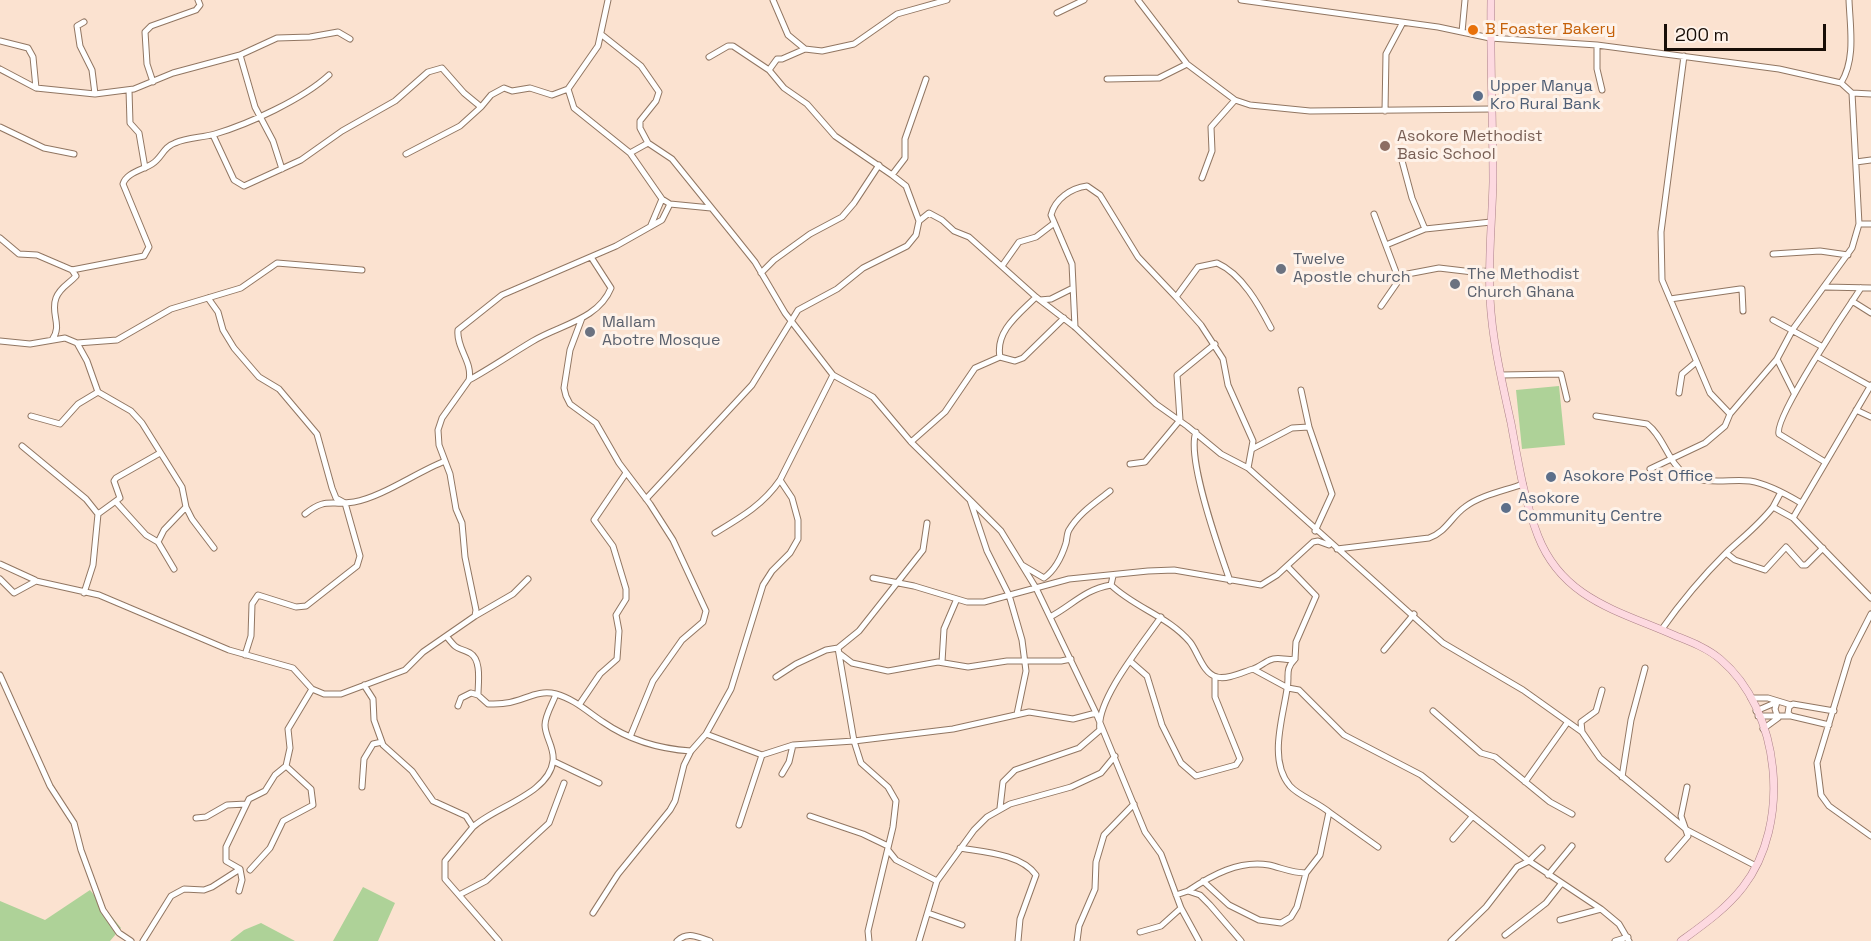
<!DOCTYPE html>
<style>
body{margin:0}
#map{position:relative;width:1871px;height:941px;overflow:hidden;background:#fbe2d0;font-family:"Space Grotesk",sans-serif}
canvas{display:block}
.scale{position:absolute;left:1664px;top:24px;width:162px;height:27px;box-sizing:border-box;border:3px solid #180e07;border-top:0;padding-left:8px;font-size:18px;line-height:21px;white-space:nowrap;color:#180e07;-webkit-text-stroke:4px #fef2e9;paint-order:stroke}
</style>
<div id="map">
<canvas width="1871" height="941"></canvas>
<div class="scale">200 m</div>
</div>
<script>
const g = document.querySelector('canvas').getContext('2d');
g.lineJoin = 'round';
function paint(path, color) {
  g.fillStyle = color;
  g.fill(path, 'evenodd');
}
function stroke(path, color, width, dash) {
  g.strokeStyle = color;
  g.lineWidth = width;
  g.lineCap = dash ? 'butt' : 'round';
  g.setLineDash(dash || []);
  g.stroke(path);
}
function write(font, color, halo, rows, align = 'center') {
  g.font = font + ' "Space Grotesk",sans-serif';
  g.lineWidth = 6;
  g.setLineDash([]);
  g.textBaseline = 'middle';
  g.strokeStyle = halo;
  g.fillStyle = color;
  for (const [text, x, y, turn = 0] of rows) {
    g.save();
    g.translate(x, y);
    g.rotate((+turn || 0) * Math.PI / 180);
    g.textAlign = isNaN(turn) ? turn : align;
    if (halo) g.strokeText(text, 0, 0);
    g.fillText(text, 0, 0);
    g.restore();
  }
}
paint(new Path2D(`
 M1559 386 1565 445 1522 449 1516 390Z
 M363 887 395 903 378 941H333Z
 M90 890 121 928 110 941H0V901L45 920Z
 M261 923 295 941H230L244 930Z`), '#aed298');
const minor = new Path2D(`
 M773 0 788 35 805 49 822 51 854 44 897 14 947 0
 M1138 0 1187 64 1235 100 1250 105 1310 111 1492 109
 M1241 0 1438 27 1490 38 1597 45 1779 69 1841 83 1852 93 1859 224 1852 248 1793 329 1777 359 1730 414 1725 426 1705 443 1650 469
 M1057 13 1084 0
 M84 22 77 26 80 46 92 70 95 94
 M1462 32 1465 0
 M602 35 641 66 659 92 656 101 640 121V128L648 143 672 159 735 237 755 262 785 313 833 375 873 397 911 442 970 500 987 551 1009 595 1022 640 1026 671 1017 714
 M0 41 28 48 33 57 36 88 95 94 134 89 173 73 240 55 277 38 310 37 338 32 350 39
 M1597 45V69L1602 90
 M805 49 782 59H777L769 70 784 88 807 104 835 136 892 175 905 158V139L926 79
 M240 55 255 107 273 141 282 169
 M1684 56 1661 232 1662 280 1710 393 1730 414
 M709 57 728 46H733L769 70
 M0 69 36 88
 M1107 79 1159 78 1187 64
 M153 82 147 64 145 32 151 26 196 10 200 5 198 0
 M1841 83C1856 59 1850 27 1849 0
 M568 89 574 108 630 153 662 199 670 204
 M129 90 130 123 139 133 145 168
 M1852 93 1871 94
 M1385 111 1386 54 1402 24
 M0 127 44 148 74 154
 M213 135 234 180 244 186 301 160 342 131 395 101 428 72 442 68 464 93 481 107 491 95 504 88 512 91 530 88 552 95 568 89 598 46 608 0
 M630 153 648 143
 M406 154 460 126 481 107
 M1401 157 1412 198 1425 229
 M1856 162 1871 160
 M1202 178 1212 151 1211 127 1235 100
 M1374 214 1399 280 1381 306
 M919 221 929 213 942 220 954 231 969 237 1036 297 1075 327 1156 404 1187 426 1221 454 1248 468 1443 643 1523 690 1582 732 1600 758 1687 830 1756 866
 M1859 224H1871
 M651 225 662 199
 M0 238 19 254 37 255 72 270 144 256 149 247 123 184C126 173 142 170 152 164 162 158 163 147 175 143 188 137 202 138 215 134 249 124 303 99 329 75
 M1386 245 1425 229 1491 222
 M1773 254 1820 251 1848 255
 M1002 266 1019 242 1036 237 1053 224
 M761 273 774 260 810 234 842 217 854 203 879 165
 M1397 276 1439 268 1473 272 1489 271
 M1825 287 1871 288
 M208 298 218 312 223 330 234 348 259 377 279 389 317 434 332 488 336 498 345 503 360 556 357 566 306 606 296 607 258 595 252 604 251 636 245 655
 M1670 299 1740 289H1742L1743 311
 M1040 300 1051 299 1071 289
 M1852 301 1871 313
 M582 318 570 350 564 388 566 396 570 404 596 423 619 463 650 504 673 540 706 611 703 622 682 640 653 681 630 737
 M1773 320 1821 346
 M1075 327 1072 264 1051 215C1055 199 1071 188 1087 186L1100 195 1138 257 1176 297
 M52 340C63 325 50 314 56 298 60 287 69 284 76 276L72 270
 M0 341 30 344 65 338 77 343 87 361 98 392 131 411 142 423 182 487 186 507 192 519 214 548
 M77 343 117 340 171 309 241 288 277 263 362 270
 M1000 357C995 331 1019 314 1036 297
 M1818 357 1870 386
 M1777 359 1794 393
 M1501 375 1561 374 1567 399
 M469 380C491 368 511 354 533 341 559 325 598 320 611 288L591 257
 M1301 390 1309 427
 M1679 393 1682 374 1695 363
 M1856 410 1871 417
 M31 416 60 424 78 404 98 392
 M1596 416 1647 424C1664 437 1668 463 1686 475 1703 485 1731 479 1750 481 1768 484 1786 494 1801 503
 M1196 432C1186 458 1220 552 1230 581
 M911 442 945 412 975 368 1000 357 1015 361 1023 358 1064 318
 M22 446 86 499 98 514 93 565 84 593
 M1252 449 1292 428 1309 427 1332 494 1315 531
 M1825 462 1779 434C1773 419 1848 307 1861 288
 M1130 464 1145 462 1180 420 1177 375 1215 344
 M1248 468 1253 441 1228 385 1223 359 1201 325 1176 297 1198 267 1217 263C1242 274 1259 305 1271 328
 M646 499 752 385 798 310 837 289 863 268 907 246 916 235 919 221 906 186 892 175
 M971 501 1001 531 1036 588 1096 713 1145 832 1161 854 1181 908 1199 941
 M116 502 146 535 158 542
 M1773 507 1781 492
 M98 514 120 498 114 481 116 478 160 453
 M305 514C326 497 330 506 354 502 382 497 417 472 445 461
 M1793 518 1871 385
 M715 533C740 518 763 505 780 480
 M1337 549 1429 538C1446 532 1451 517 1465 507 1481 495 1504 491 1523 484
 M1726 553 1735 560 1765 570 1786 547 1802 565H1806L1823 548
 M0 564 35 580
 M1022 565 1044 578C1055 570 1062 556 1066 543 1067 539 1067 533 1069 530 1079 513 1095 503 1110 491
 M174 569 158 542 164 530 186 507
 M1113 576 1111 585C1135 608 1168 616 1190 642 1198 652 1203 674 1217 677 1227 680 1243 672 1253 669L1288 688 1299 690 1344 735 1421 775 1529 861 1601 909 1619 924 1629 941
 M873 578 914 586 967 602H984L1069 579 1148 571 1174 570 1261 585 1277 575 1313 542 1318 541 1329 545
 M0 579 14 593 36 581 99 595 229 650 293 668 312 689 324 694H341L405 670 423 652 475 616 476 610 465 557 462 523 456 509 450 474 439 445 438 430 442 418 469 380C473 362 456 348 458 330L502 295 616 246 662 220 670 204 711 208
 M1871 614 1849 657 1817 763 1821 795 1829 806 1871 836
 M475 616 513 594 528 579
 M1050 617C1073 605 1083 590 1111 585
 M1662 629C1681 602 1702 577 1726 553 1742 538 1759 525 1773 507L1793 518 1871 598
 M447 637C459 652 456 646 470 653 482 660 478 683 478 695L488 704C494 704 500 704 506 703 524 701 537 689 556 694 574 699 588 712 603 722 629 740 660 749 691 751
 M838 648 854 741 861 763 888 787 896 801 893 827 868 931 869 941
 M1384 650 1414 614
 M839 653 852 663 888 671 938 662 968 667 1007 661H1061L1071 659
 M942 662 944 629 956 601
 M1131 662 1147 676 1162 725 1181 763 1196 776 1236 765 1240 759 1215 697V677
 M1253 669C1259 667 1265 662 1270 660 1278 656 1286 661 1295 659L1296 642 1316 596 1287 566
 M0 675 50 786 74 823 81 850 103 910 119 933 131 941
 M776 677 796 664 826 650 838 648 859 631 923 550 927 523
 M364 685 373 699 374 720 383 745 412 771 433 801 466 816 473 827C494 807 549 794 553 761 555 748 545 737 545 725 545 715 553 703 556 694
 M1751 698H1768L1791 705
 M1777 702 1775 709 1778 718
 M579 705 600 674 617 659 619 631 616 615 626 599V589L613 546 594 520 626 473
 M458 706 461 698 471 693 478 695
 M1433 711 1481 753 1495 757 1550 802 1572 814
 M1756 711 1777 702
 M1758 716H1791
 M1829 725 1791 716 1788 713 1789 707 1793 704 1834 711
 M1763 729 1778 718
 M1582 732 1581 722 1596 711 1602 690
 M706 734 762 755 793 745 854 741 953 729 1029 712 1073 719 1096 713
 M553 761 599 783
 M782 774 789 762 793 745
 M1622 777 1631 720 1645 668
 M1525 782 1567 723
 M362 787 364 759 373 744 382 742
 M1000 808 1003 782 1015 770 1079 748 1100 730C1095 701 1143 643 1161 617
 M1329 812 1378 847
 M810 816 863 834 888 846
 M196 818 206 817 227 805 246 804
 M739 825 762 755
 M473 827 445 861V879L499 941
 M1453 839 1472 817
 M960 848C984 852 1021 854 1036 875L1020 919 1018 941
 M888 850 896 860 937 881
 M1668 859 1688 836 1681 816 1687 787
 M250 870 270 848 283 821 313 805 311 789 286 766
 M1548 875 1572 846
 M1203 881 1229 905 1259 920 1281 923 1291 917 1297 907 1306 873 1320 855 1329 812C1317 802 1299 796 1290 786 1268 760 1283 718 1287 689 1290 676 1284 670 1295 659
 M239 891 242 880 240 869 226 861V847L249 799 265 791 275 775 286 766 290 748 288 729 312 689
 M1188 891C1212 875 1239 860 1269 865 1282 868 1292 873 1306 873
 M459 895 486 881 549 823 564 783
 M1176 895 1188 891 1200 895 1210 905 1241 941
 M593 913 618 874 670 810 675 801 684 765 691 751 706 734 731 689 763 585 772 571 790 553 798 539V520L792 498 780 480 833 375
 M928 913 962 925
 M1560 920 1601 909
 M1140 932 1161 926 1181 908
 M1505 935 1546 903 1561 884
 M143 941 171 896 184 889 204 890 212 887 240 869
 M677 941C688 931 697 937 710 941
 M919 941 937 881 974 830 987 817 1010 804 1071 787 1101 773 1115 756
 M1077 941 1079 926 1095 889 1096 862 1104 835 1134 804
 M1451 941 1486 907 1517 867 1529 861 1542 848
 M1615 941 1628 937`);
const major = new Path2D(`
 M1491 0C1490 61 1493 122 1493 182 1492 221 1488 260 1490 298 1492 340 1502 382 1511 423 1518 461 1524 500 1538 536 1563 600 1620 611 1676 636 1691 642 1707 648 1720 659 1781 710 1792 824 1743 887 1726 909 1703 925 1681 941`);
stroke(minor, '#917662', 7);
stroke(major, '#ac8187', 8);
stroke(minor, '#fff', 5);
stroke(major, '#fdd9e0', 7);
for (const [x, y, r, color] of [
 [1473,30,6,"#e8710a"],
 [1478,96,6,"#5c6f8a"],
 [1385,146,6,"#8d6e63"],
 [1281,269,6,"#6b7280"],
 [1455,284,6,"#6b7280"],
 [590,332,6,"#6b7280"],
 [1551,477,6,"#5c6f8a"],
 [1506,508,6,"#5c6f8a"]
]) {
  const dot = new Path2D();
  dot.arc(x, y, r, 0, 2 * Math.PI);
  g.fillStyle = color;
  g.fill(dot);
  stroke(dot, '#fef2e9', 2);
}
write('16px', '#c56008', '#fef2e9', [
 ["B Foaster Bakery",1485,30]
], 'left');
write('16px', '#4e5e75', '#fef2e9', [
 ["Upper Manya",1490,87],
 ["Kro Rural Bank",1490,105],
 ["Asokore Post Office",1563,477],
 ["Asokore",1518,499],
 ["Community Centre",1518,517]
], 'left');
write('16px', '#785e54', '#fef2e9', [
 ["Asokore Methodist",1397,137],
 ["Basic School",1397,155]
], 'left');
write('16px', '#5b616d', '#fef2e9', [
 ["Twelve",1293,260],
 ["Apostle church",1293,278],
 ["The Methodist",1467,275],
 ["Church Ghana",1467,293],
 ["Mallam",602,323],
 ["Abotre Mosque",602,341]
], 'left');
</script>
